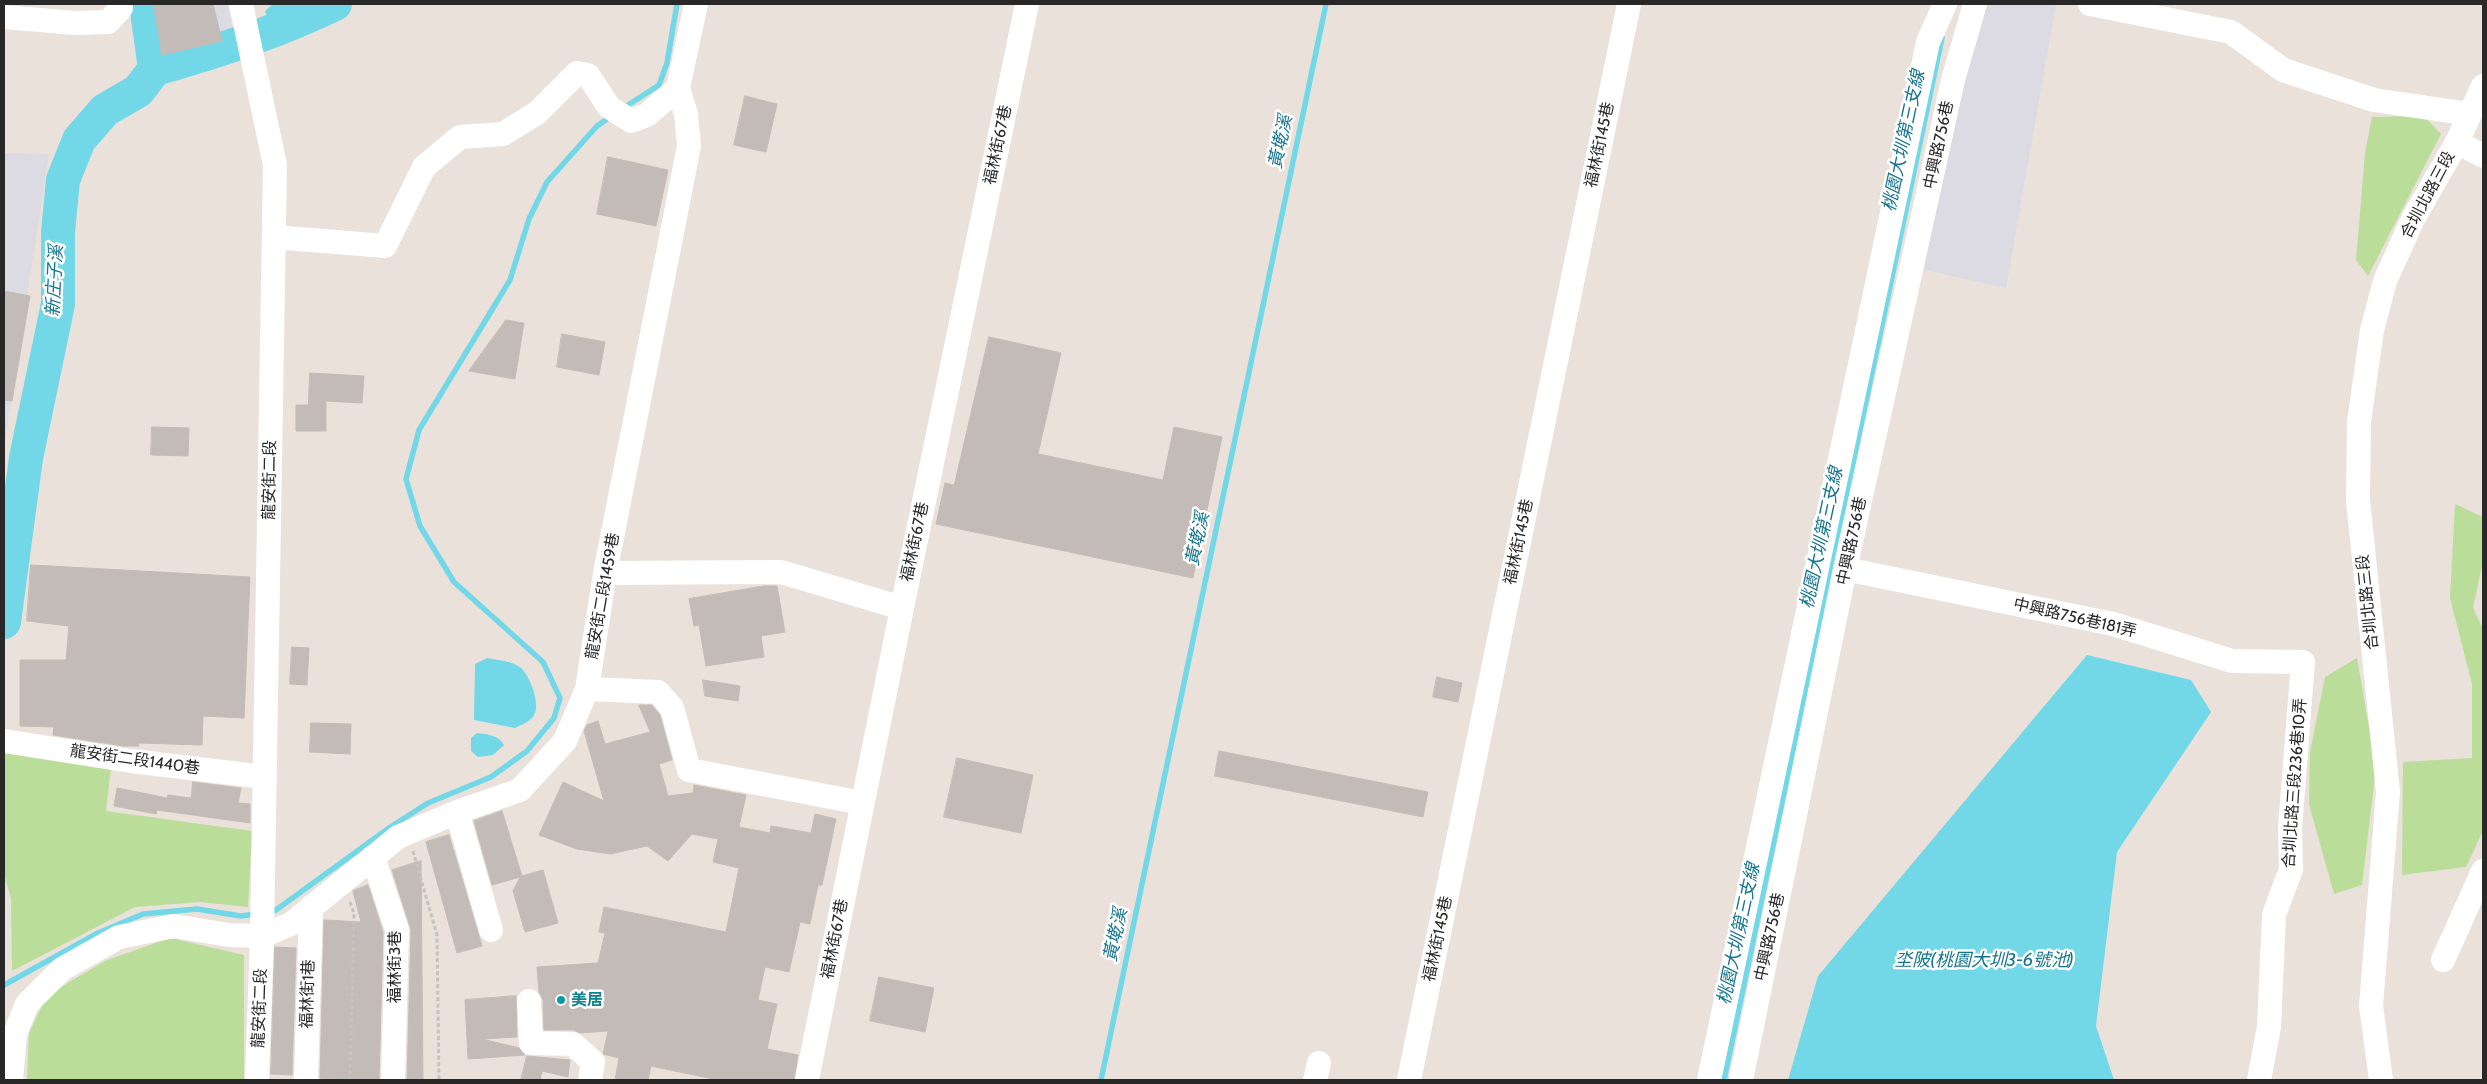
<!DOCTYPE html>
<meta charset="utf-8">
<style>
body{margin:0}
#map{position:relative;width:2487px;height:1084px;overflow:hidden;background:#eae1da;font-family:Cabin,sans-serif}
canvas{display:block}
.frame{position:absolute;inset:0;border:5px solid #282828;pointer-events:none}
</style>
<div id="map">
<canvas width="2487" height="1084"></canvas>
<div class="frame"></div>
</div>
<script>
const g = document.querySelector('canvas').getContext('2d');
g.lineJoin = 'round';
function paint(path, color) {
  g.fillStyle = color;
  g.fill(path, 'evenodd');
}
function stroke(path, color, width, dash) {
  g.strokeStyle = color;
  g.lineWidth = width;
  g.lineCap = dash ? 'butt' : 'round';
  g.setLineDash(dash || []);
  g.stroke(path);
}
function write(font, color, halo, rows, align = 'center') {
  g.font = font + ' Cabin,"Noto Sans TC",sans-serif';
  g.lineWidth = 5;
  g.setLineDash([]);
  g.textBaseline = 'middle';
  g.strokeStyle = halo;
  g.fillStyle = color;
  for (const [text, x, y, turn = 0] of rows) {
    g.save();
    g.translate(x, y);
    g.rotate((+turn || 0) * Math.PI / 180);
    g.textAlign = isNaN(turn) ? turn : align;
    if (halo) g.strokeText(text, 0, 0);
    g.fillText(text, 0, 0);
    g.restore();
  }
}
paint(new Path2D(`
 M156 4H227L235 40 165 53Z
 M1980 4H2056L2006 288 1912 267Z
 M4 153 49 154 4 446Z`), '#dcdae2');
paint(new Path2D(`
 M2424 116 2441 134 2368 276 2356 260 2365 153 2372 117Z
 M2455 504 2483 517V561L2473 608 2483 629V831L2466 867 2402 875 2403 762 2472 758V684L2450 598Z
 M2357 658 2376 768 2362 885 2334 894 2309 804 2310 752 2325 677Z
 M4 753 111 768 106 811 252 831 248 907 200 902 135 907 12 971 11 899 4 874Z
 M170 938 244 955V1080H27L29 1033 47 995 107 960Z`), '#badd99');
paint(new Path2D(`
 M273 4H308L294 12 273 32 265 11Z
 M2087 655 2191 680 2211 712 2117 852 2096 1026 2114 1080H1788L1818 976Z
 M487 658C498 660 513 661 521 668 530 676 541 705 534 715 531 721 521 725 515 728L474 720 475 664Z
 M477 733C486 734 499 735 504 745L493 755 478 757 471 751V738Z`), '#72d7e7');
stroke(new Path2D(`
 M622 109 659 85 667 63 677 4
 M267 912 276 910 389 828 428 803 491 777 527 751 554 718 560 698 543 662 454 582 420 526 406 479 419 430 510 280 529 219 547 182 597 126 613 115
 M4 985 98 933 143 914 197 909 241 916 256 914
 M1101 1080 1326 4
 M1724 1080 1942 38`), '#72d7e7', 5.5);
stroke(new Path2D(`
 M155 69C217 52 277 32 335 4
 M4 622 26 458 58 304V232L63 180 79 140 105 110 138 91 155 69 146 4`), '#72d7e7', 34);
const building = new Path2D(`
 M154 4H213L222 41 162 55Z
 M745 96 777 104 766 152 734 145Z
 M608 157 668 170 656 226 597 214Z
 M4 291 30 296 12 401 4 400Z
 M506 320 524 323 515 379 469 371Z
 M562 334 605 342 599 375 557 367Z
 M989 337 1061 353 1038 454 1163 480 1174 427 1222 437 1193 578 936 524 945 483 954 485Z
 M310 373 364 376 362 403 326 401V431H296V405H308Z
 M152 427 189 428 188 456 151 455Z
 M31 565 250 577 244 718 203 716 202 745 138 743 139 746H123L53 735 54 727 20 726V660H66L69 626 27 621Z
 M764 586H777L785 632 761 636 764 657 706 666 699 625 694 626 689 599Z
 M292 647 309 648 307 685 290 684Z
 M1437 677 1462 683 1458 702 1433 697Z
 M703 680 740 686 738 701 705 696Z
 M639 705H652L660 715 672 760 659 764 668 796 693 793 694 785 746 795 739 827 770 833 771 826 811 833 815 814 836 819 822 885H818L810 924 800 922 789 972 765 967 758 1000 777 1004 767 1049 798 1055 794 1080H718L651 1066 648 1080H615L619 1058 603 1054 608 1031 580 1033 573 1030H544L543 1000 539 992 537 967 598 963 605 933 599 932 604 907 726 932 739 868 713 862 718 839 692 834 668 861 647 846 610 854 577 849 539 835 563 782 604 801 584 731 587 725 598 721 605 744 650 732Z
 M311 723 351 724 350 754 310 752Z
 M1219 751 1428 792 1423 817 1215 776Z
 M957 758 1033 775 1021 833 944 817Z
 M193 782 241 788 238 803 250 804V823L157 810 156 814 114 806 117 788 167 798 168 795 191 798Z
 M502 811 522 876 543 870 558 923 525 932 513 891 520 877 492 885 474 821Z
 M449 835 482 946 457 953 426 842Z
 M421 861 423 1080H407L411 930 392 870Z
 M368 885 383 932 379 1080 320 1078 324 920 361 922 353 891Z
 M275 947 296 948 292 1075 271 1074Z
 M879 977 934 988 925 1032 870 1021Z
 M516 996 517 1037 482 1039 519 1048 525 1055 468 1059 465 1000Z
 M527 1056 570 1060 568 1077 542 1071 540 1080H521Z`);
paint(building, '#c2bbb7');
stroke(building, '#c4bcb4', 1);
stroke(new Path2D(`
 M413 851 437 935 439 1080
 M350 902 354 914 350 1080`), '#c3c3c3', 3, [4, 2.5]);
stroke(new Path2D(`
 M241 4 275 165 262 936 257 1080
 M2090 4 2231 32 2283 70 2374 100 2470 114
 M4 17 75 23 108 22 121 8 120 4
 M2457 142 2483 156
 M274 237 385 246 424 167 460 137 503 134 537 113 577 73 588 75 609 107 631 121 647 115 678 88 696 4
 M1845 569 2113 624 2232 661 2303 662 2290 828 2291 869 2274 915 2269 1027 2259 1080
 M605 573 781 572 902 608
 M587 689 658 692 672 708 689 770 862 803
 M4 741 131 761 265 777
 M457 812 491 930
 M373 857 397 930 393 1080
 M2443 960 2483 871
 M529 1001 531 1043 573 1044 593 1062 590 1080
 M11 1080 15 1034 27 1004 62 969 119 937 174 926 229 935 262 936 291 924 398 837 457 812 520 790 565 741 587 689 605 573 689 146 686 114 678 88
 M306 1080 311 907
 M807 1080 902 608 1027 4
 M1315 1080 1319 1063
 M1409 1080 1629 4
 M1709 1080 1928 42 1945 4
 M1741 1080 1845 569 1953 80 1975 4
 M2381 1080 2371 1006 2388 792 2358 500 2359 422 2372 330 2385 281 2413 219 2457 142 2483 86`), '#fff', 24);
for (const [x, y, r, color] of [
 [561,1000,5,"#0f9aa8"]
]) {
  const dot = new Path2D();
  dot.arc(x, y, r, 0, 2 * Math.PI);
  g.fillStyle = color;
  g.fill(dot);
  stroke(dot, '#fff', 2);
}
write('16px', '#282828', '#fff', [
 ["福林街67巷",998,145,-78],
 ["福林街145巷",1600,145,-78],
 ["中興路756巷",1939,145,-78],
 ["合圳北路三段",2428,195,-62],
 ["龍安街二段",270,480,-89],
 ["中興路756巷",1852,541,-78],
 ["福林街67巷",915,542,-78],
 ["福林街145巷",1519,542,-78],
 ["龍安街二段1459巷",603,596,-80],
 ["合圳北路三段",2368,602,-96],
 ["中興路756巷181弄",2075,618,13],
 ["龍安街二段1440巷",135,760,8],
 ["合圳北路三段236巷10弄",2295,783,-86],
 ["中興路756巷",1770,937,-78],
 ["福林街67巷",835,939,-79],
 ["福林街145巷",1438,939,-78],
 ["福林街3巷",395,967,-90],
 ["福林街1巷",308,994,-88],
 ["龍安街二段",260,1008,-88]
]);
write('bold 16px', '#0d838f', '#fff', [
 ["美居",571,1000]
], 'left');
write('italic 18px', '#15758f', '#fff', [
 ["桃園大圳第三支線",1904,141,-78],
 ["黃墘溪",1281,142,-78],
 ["新庄子溪",55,281,-87],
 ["桃園大圳第三支線",1822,538,-78],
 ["黃墘溪",1198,539,-78],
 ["桃園大圳第三支線",1739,934,-78],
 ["黃墘溪",1116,935,-78],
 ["坔陂(桃園大圳3-6號池)",1984,961]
]);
</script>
